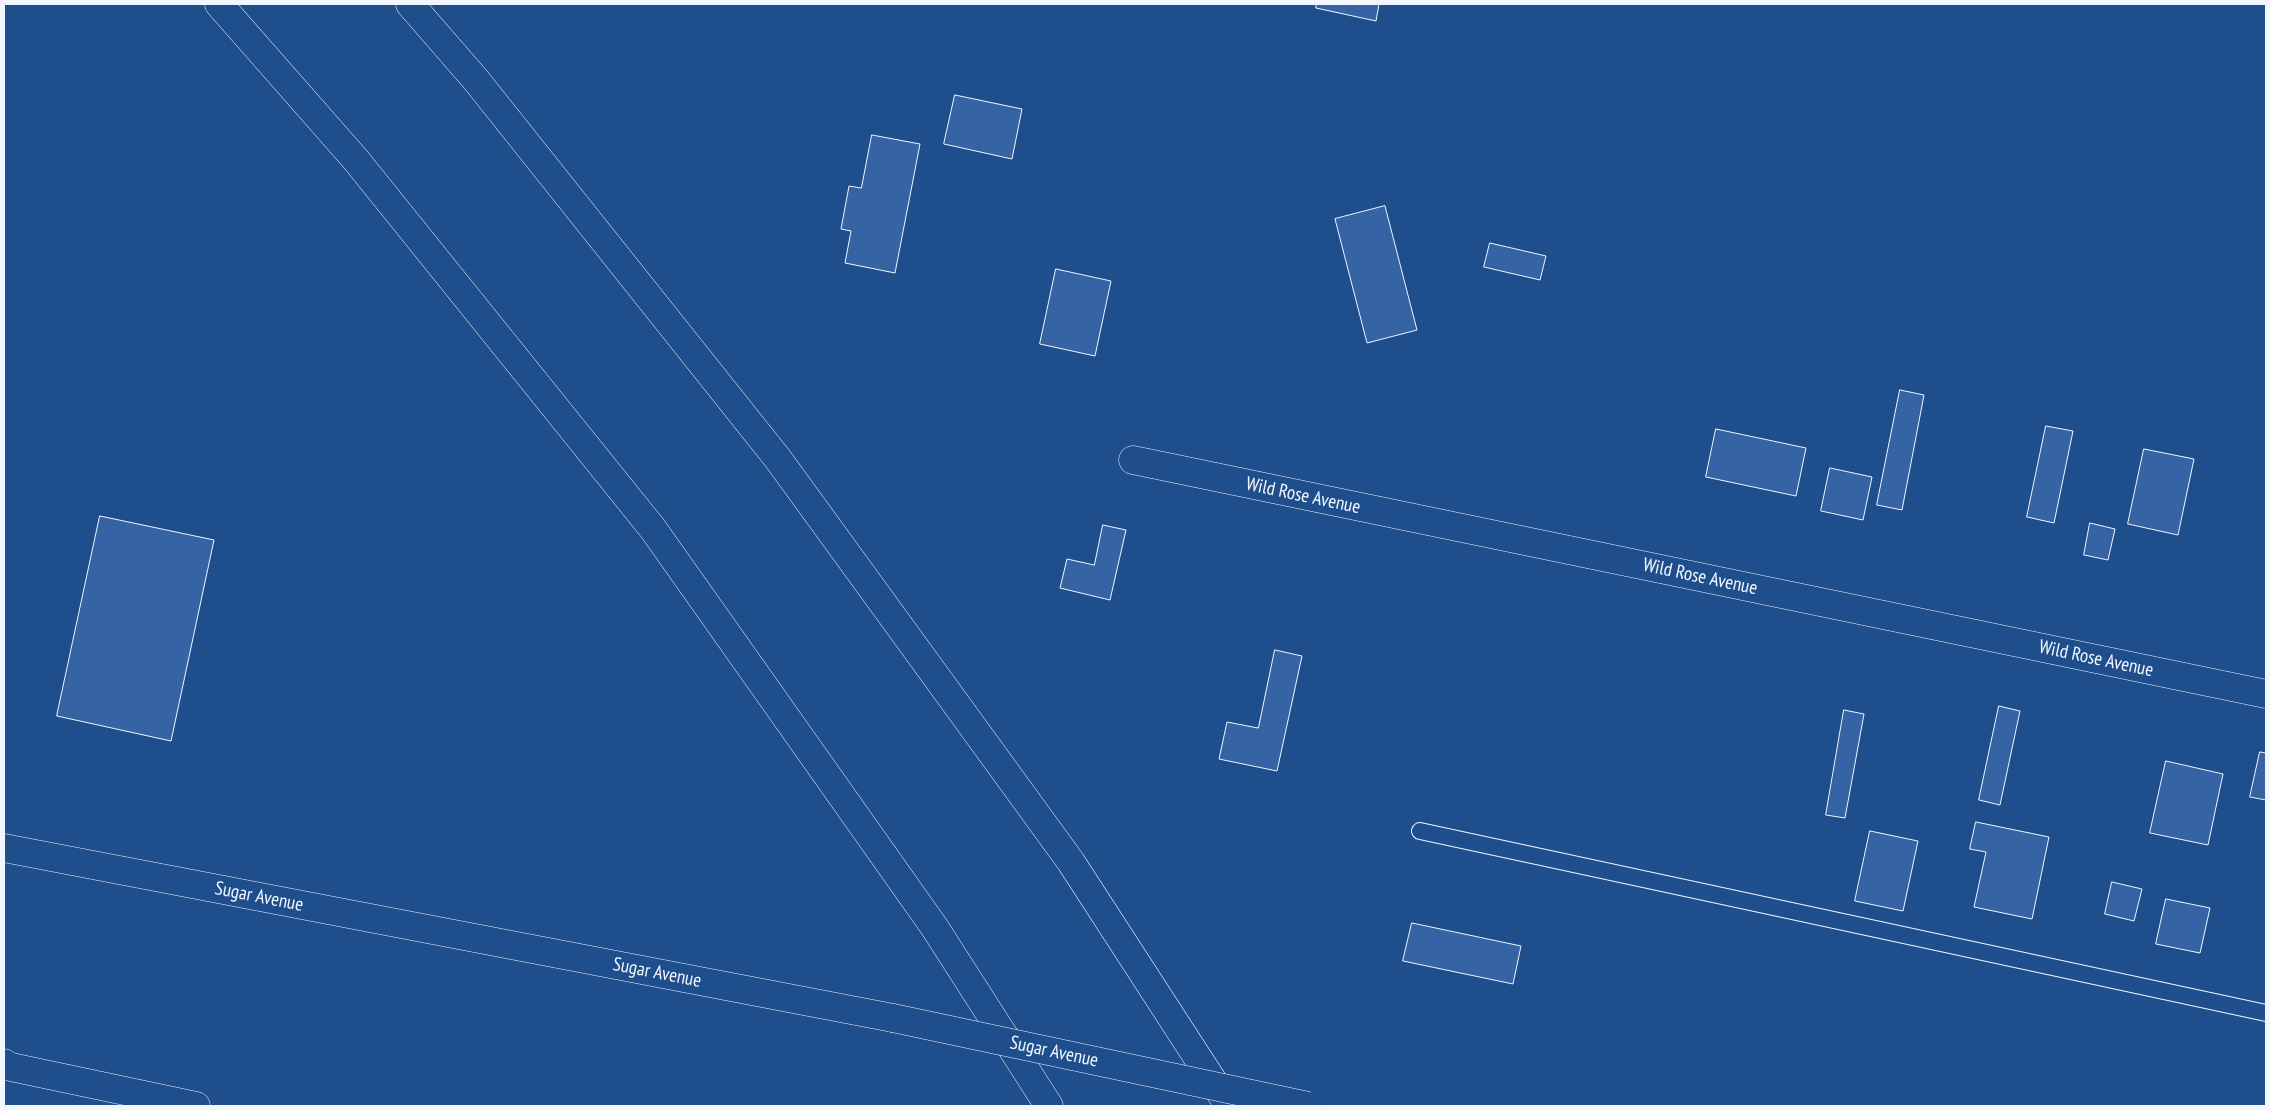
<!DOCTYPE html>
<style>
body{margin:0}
#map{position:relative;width:2270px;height:1110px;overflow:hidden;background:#1f4e8c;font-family:"PT Sans Narrow",sans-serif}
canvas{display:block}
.frame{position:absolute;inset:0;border:5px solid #f2f6ff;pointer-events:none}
</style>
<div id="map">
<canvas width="2270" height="1110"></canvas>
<div class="frame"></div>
</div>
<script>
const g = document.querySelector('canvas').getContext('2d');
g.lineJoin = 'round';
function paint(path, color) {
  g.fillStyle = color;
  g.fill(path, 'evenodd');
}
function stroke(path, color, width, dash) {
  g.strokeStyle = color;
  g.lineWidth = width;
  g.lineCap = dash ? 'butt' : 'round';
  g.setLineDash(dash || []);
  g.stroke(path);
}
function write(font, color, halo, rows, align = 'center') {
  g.font = font + ' "PT Sans Narrow",sans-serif';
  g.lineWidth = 4;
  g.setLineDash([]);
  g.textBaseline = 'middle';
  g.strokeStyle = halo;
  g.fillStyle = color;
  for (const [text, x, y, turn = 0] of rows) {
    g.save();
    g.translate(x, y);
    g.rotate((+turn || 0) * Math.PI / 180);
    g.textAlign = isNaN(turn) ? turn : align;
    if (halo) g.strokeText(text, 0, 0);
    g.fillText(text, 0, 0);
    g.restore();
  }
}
const building = new Path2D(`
 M1317 4H1379L1376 21 1316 8Z
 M955 95 1022 109 1012 159 944 144Z
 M872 135 920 144 895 273 845 263 851 231 841 229 849 186 861 188Z
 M1385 206 1417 330 1367 343 1335 219Z
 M1490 243 1546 256 1540 280 1484 267Z
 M1056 269 1111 281 1095 356 1040 344Z
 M1900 390 1924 395 1902 510 1877 505Z
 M2046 426 2073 431 2054 523 2027 517Z
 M1716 429 1806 448 1796 496 1706 477Z
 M2144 449 2194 459 2178 535 2128 524Z
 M1830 468 1872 477 1863 520 1821 511Z
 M100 516 214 540 171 741 57 716Z
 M2090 523 2115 529 2108 560 2084 555Z
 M1103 525 1126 530 1110 600 1060 588 1067 559 1094 565Z
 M1275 650 1302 656 1277 771 1219 759 1227 722 1258 728Z
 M1999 706 2020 711 2000 805 1979 800Z
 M1844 710 1864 714 1845 818 1826 815Z
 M2260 752 2266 753V800L2250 797Z
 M2166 761 2223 774 2208 845 2150 833Z
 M1976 822 2049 837 2032 919 1974 907 1986 852 1970 849Z
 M1870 831 1918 841 1903 911 1855 901Z
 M2112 882 2142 889 2134 921 2105 914Z
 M2166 899 2210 908 2200 953 2156 944Z
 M1412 923 1521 946 1513 984 1403 961Z`);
paint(building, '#3563a3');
stroke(building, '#f2f6ff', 1);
const lane = new Path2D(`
 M1420 831 2266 1013`);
const street = new Path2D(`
 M1133 460 2266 694`);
const secondary = new Path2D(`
 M4 848 893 1018
 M4 1063 11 1067 196 1106`);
const highway = new Path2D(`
 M219 4 356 160 653 529 935 928 1049 1106
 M410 4 476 80 778 459 1071 862 1229 1106`);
stroke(lane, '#f2f6ff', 18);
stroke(street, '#f2f6ff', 29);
stroke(secondary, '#f2f6ff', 29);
stroke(highway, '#f2f6ff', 29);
stroke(lane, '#1f4e8c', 16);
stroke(street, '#1f4e8c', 28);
stroke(secondary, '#1f4e8c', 28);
stroke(highway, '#1f4e8c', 28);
const secondaryBridge = new Path2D(`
 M893 1018 1308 1106`);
stroke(secondaryBridge, '#f2f6ff', 29, []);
stroke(secondaryBridge, '#1f4e8c', 28);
write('19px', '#f2f6ff', '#1f4e8c', [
 ["Wild Rose Avenue",1303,496,12],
 ["Wild Rose Avenue",1700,577,12],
 ["Wild Rose Avenue",2096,659,12],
 ["Sugar Avenue",259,897,11],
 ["Sugar Avenue",657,973,11],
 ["Sugar Avenue",1054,1052,12]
]);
</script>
